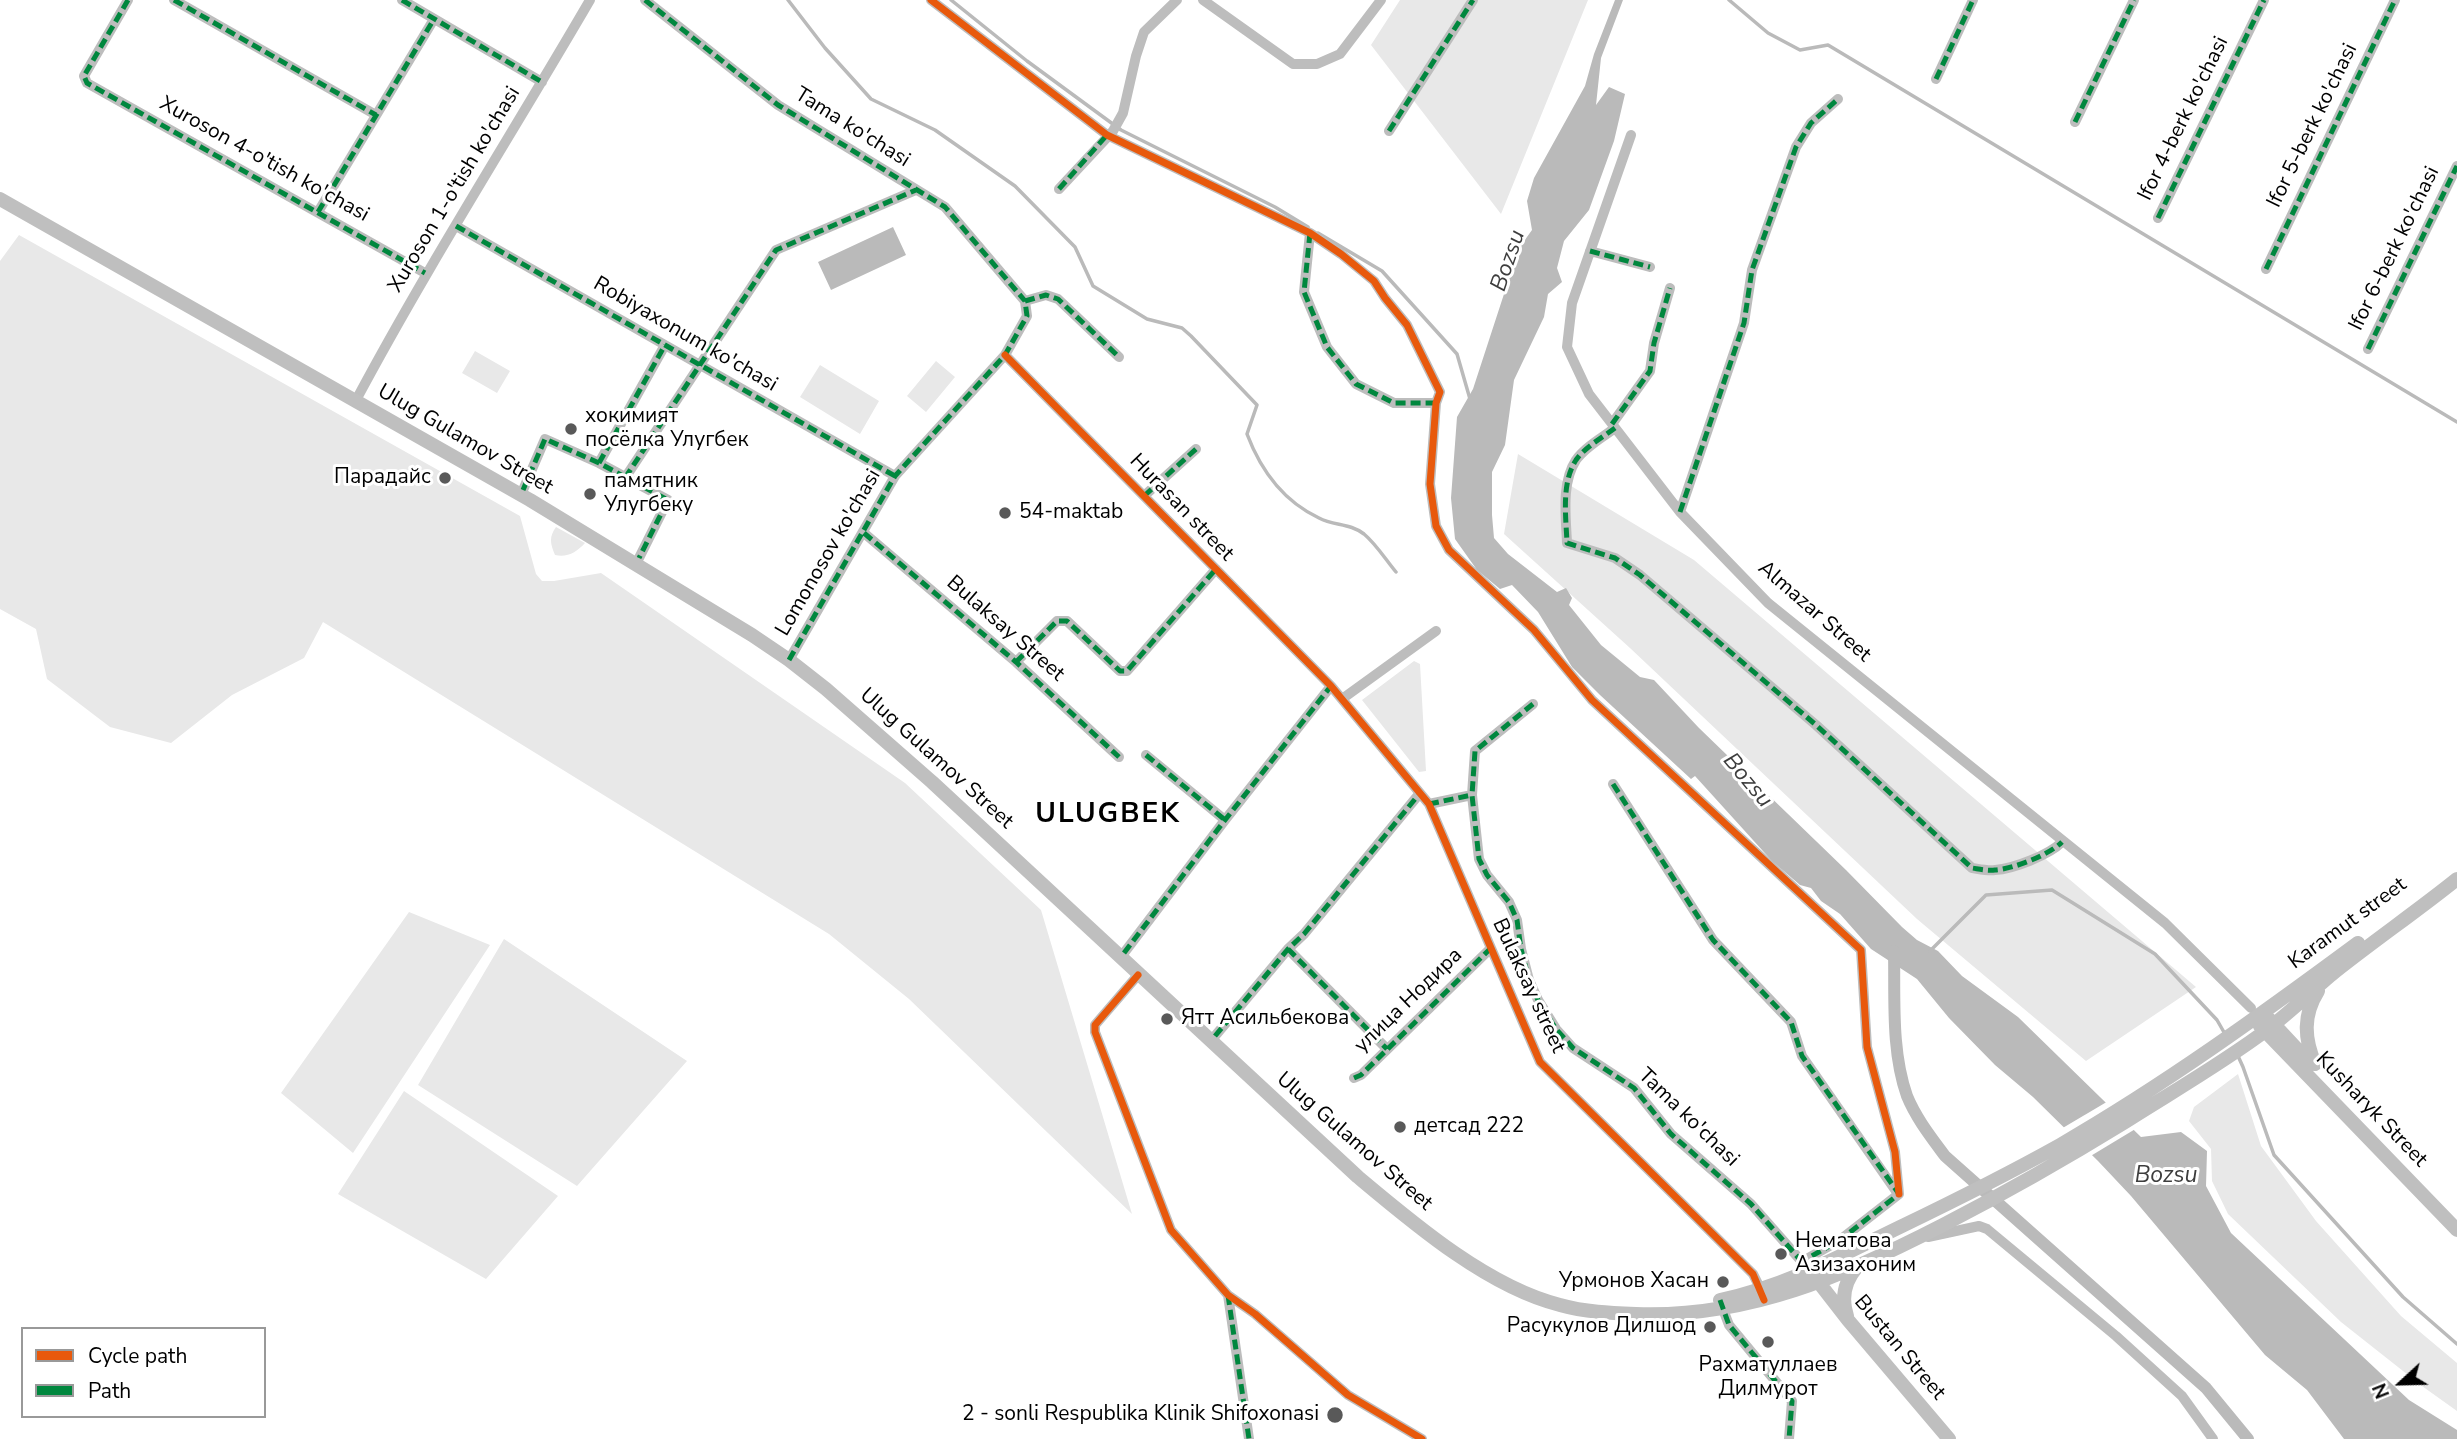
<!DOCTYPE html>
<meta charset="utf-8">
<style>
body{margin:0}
#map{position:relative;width:2457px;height:1439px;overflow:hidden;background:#fff;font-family:"Nunito Sans",sans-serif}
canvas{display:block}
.legend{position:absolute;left:21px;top:1327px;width:245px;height:91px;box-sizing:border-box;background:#fff;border:2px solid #999;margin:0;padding:9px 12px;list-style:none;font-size:21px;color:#000}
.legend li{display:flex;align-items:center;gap:14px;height:35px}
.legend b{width:35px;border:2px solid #999}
.north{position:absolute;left:2366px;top:1348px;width:70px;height:70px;-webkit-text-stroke:5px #fff;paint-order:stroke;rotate:248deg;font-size:19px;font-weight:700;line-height:28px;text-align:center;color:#000}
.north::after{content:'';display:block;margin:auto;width:24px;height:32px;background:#000;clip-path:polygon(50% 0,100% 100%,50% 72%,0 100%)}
</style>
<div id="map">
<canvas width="2457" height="1439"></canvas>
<ul class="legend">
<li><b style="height:9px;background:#e8590c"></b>Cycle path</li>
<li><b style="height:9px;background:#00873e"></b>Path</li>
</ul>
<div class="north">N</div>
</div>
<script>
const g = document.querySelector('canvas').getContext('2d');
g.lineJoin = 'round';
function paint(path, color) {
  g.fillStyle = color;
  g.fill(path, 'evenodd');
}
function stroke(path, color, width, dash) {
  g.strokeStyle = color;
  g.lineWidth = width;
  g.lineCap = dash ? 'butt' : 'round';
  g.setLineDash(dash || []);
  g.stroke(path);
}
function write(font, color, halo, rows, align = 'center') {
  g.font = font + ' "Nunito Sans",sans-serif';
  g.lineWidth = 6;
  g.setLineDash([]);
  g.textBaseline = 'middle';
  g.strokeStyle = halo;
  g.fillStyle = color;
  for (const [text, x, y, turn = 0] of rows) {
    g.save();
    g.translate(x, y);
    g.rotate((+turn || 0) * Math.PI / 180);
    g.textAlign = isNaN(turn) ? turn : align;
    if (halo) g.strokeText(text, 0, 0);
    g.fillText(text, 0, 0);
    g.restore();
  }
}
paint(new Path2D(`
 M1400 0H1588L1501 214 1371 45Z
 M19 235 520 516 536 574 542 581H554L601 573 905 783 1041 910 1132 1214 909 999 829 934 323 622 304 658 232 695 171 743 110 727 47 679 36 629 0 609V261Z
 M475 351 510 371 497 393 462 373Z
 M936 361 955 377 926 412 907 396Z
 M820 365 879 401 860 434 800 397Z
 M1518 454 1694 560 2196 987 2086 1061 1917 919 1630 648 1504 534Z
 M556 527 585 543C577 552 567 558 555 555 550 543 549 537 556 527Z
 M1414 661 1420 664 1426 771 1419 772 1362 700Z
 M409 912 490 945 353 1153 281 1093Z
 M504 939 687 1061 577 1186 418 1085Z
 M2238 1074 2261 1146 2316 1221 2401 1316 2457 1363V1411L2422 1386 2341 1322 2228 1214 2212 1181 2211 1149 2189 1121 2194 1107Z
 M404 1091 558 1196 486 1279 338 1194Z`), '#e8e8e8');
paint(new Path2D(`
 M1615 0H1623L1601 58 1596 105 1609 87 1625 94 1614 141 1589 210 1564 241 1557 268 1562 282 1548 294 1544 317 1514 380 1505 445 1492 472V515L1494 538 1508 554 1557 592 1566 588 1572 598 1569 605 1601 645 1640 677 1654 680 1699 728 1846 870 1902 927 1917 940 1938 951 1962 976 2018 1017 2141 1137 2181 1132 2207 1151 2206 1186 2231 1233 2409 1400 2457 1430V1439H2344L2307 1390 2265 1355 2131 1196 2098 1161 2033 1097 1995 1065 1949 1018 1917 979 1871 949 1840 914 1821 901 1811 888 1800 885 1772 861 1695 776 1691 779 1600 695 1572 667 1538 612 1512 585 1500 589 1477 570 1455 539 1451 498 1457 417 1473 389 1519 248 1532 230 1527 201 1534 178 1585 86 1594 54Z
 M893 227 906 255 831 290 818 262Z`), '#bababa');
paint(new Path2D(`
 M2110 1100 2137 1128 2089 1157 2061 1129Z`), '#fff');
stroke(new Path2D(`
 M788 0 825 48 871 99 935 130 1015 186 1075 247 1093 286 1147 319 1182 328 1191 336 1257 405 1247 434C1261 471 1283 501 1319 518 1334 526 1350 523 1364 534 1376 544 1386 560 1396 572
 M951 0 1027 61 1121 130 1275 207 1308 227
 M1729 0 1768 33 1800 50 1828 45 2457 422
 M1318 233 1382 271 1457 354 1470 399
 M1930 951 1986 895 2052 890 2155 954 2217 1020 2225 1034
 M2238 1056 2243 1067 2274 1155 2403 1297 2457 1344`), '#bababa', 3.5);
stroke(new Path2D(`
 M1894 951C1895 998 1891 1051 1907 1096 1916 1118 1931 1137 1945 1156L2206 1388 2248 1439`), '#bababa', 12);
stroke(new Path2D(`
 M128 0 84 76 87 83 425 273
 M174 0 376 115
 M402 0 542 82
 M645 0 778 105 945 207 1025 301
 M931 0 1107 135 1310 233 1341 254 1374 281 1385 298 1407 325 1440 392 1436 403 1430 484 1436 526 1449 550 1534 630 1592 700 1861 950 1867 1047 1895 1152 1899 1194
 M1203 0 1293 64H1317L1340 54 1381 0
 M1936 79 1973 0
 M2075 122 2134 0
 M1389 131 1473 0
 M1631 135 1572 303 1567 347 1589 394 1680 512 1768 603 2165 923 2251 1008
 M1059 189 1113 131 1123 113 1136 56 1144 32 1177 0
 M318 212 434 19
 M2158 218 2264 0
 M456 226 895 476
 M1310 233 1304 292 1327 347 1356 384 1394 403H1436
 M1590 251 1650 267
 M2266 269 2395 0
 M1025 301 1046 295 1058 299 1119 357
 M2368 349 2457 166
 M1005 355 1331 686 1429 804 1540 1062 1753 1274 1763 1294
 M355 402C428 265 512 134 590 0
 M1612 424 1650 371 1654 343 1670 288
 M1615 428C1603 437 1585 447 1576 460 1561 483 1566 517 1567 543L1615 558 1640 575 1816 725 1972 868C1979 869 1988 871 1995 870 2013 869 2049 855 2062 842
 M599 463 665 345
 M625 478 776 250 916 190
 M523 490 545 439 599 463 668 500 639 558
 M1144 496 1196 449
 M1680 512 1744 323 1752 270 1796 147 1811 123 1838 99
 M864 533 1016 662 1119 757
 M789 660 895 476 1005 355 1027 316 1025 301
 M1016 662 1057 621H1067L1120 671H1127L1216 569
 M1342 699 1436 631
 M1533 704 1475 751 1472 795 1479 859 1487 875 1509 902 1517 920 1521 949 1529 980 1538 1000 1556 1029 1573 1048 1634 1088 1671 1134 1751 1204 1810 1271
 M1146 755 1225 820
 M1613 784 1713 940 1791 1022 1802 1056 1898 1194
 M1429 804 1472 795
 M1288 949 1387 1049
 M1124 953 1225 820 1331 686
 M1138 975 1095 1025V1032L1171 1230 1228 1295 1255 1314 1348 1395 1422 1439
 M1215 1036 1288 949 1304 934 1420 793
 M1354 1078 1361 1075 1490 949
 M1928 1237 1979 1226 1987 1229 2116 1336 2182 1396 2213 1439
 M1803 1261 1840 1240 1899 1194
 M1228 1295 1249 1439
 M1721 1304 1729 1325 1792 1401 1789 1439`), '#bdbdbd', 10);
stroke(new Path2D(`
 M0 199 530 500 752 635 789 660 826 689 932 782 1358 1177C1414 1224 1488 1287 1560 1305 1585 1312 1610 1313 1636 1314 1749 1318 1844 1276 1943 1225 2005 1193 2065 1159 2125 1122 2172 1092 2223 1063 2268 1029 2290 1012 2310 993 2331 975 2372 942 2416 912 2457 879
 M2269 1019 2310 1063
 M2260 1026 2457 1230
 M2315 1064C2304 1038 2303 1015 2318 991
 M1813 1275 1848 1320 1949 1439
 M1720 1300C1786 1286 1840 1256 1900 1227 1954 1201 2008 1174 2060 1145 2164 1085 2262 1014 2358 943
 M1847 1316C1841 1298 1844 1282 1857 1267`), '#bfbfbf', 14);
stroke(new Path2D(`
 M128 0 84 76 87 83 425 273
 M174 0 376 115
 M402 0 542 82
 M645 0 778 105 945 207 1025 301
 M1936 79 1973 0
 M2075 122 2134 0
 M1389 131 1473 0
 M1059 189 1107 135
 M318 212 434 19
 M2158 218 2264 0
 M456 226 895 476
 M1310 233 1304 292 1327 347 1356 384 1394 403H1436
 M1590 251 1650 267
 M2266 269 2395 0
 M1025 301 1046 295 1058 299 1119 357
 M2368 349 2457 166
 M1612 424 1650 371 1654 343 1670 288
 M1615 428C1603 437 1585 447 1576 460 1561 483 1566 517 1567 543L1615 558 1640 575 1816 725 1972 868C1979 869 1988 871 1995 870 2013 869 2049 855 2062 842
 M599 463 665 345
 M625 478 776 250 916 190
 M523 490 545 439 599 463 668 500 639 558
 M1144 496 1196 449
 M1680 512 1744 323 1752 270 1796 147 1811 123 1838 99
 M864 533 1016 662 1119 757
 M789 660 895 476 1005 355 1027 316 1025 301
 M1016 662 1057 621H1067L1120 671H1127L1216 569
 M1533 704 1475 751 1472 795 1479 859 1487 875 1509 902 1517 920 1521 949 1529 980 1538 1000 1556 1029 1573 1048 1634 1088 1671 1134 1751 1204 1810 1271
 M1146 755 1225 820
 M1613 784 1713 940 1791 1022 1802 1056 1899 1194 1840 1240 1803 1261
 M1429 804 1472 795
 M1288 949 1387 1049
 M1124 953 1225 820 1331 686
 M1215 1036 1288 949 1304 934 1420 793
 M1354 1078 1361 1075 1490 949
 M1228 1295 1249 1439
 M1720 1300 1729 1325 1792 1401 1789 1439`), '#00873e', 5, [10, 5]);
stroke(new Path2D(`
 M931 0 1107 135 1310 233 1341 254 1374 281 1385 298 1407 325 1440 392 1436 403 1430 484 1436 526 1449 550 1534 630 1592 700 1861 950 1867 1047 1895 1152 1899 1194
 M1005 355 1331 686 1429 804 1540 1062 1753 1274 1764 1300
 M1138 975 1095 1025V1032L1171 1230 1228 1295 1255 1314 1348 1395 1422 1439`), '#e8590c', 7);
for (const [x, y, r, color] of [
 [571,429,7,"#595959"],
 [445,478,7,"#595959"],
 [590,494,7,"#595959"],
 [1005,513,7,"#595959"],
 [1167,1019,7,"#595959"],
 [1400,1127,7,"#595959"],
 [1781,1254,7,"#595959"],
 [1723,1282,7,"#595959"],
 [1710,1327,7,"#595959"],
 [1768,1342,7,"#595959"],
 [1335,1415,9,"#595959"]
]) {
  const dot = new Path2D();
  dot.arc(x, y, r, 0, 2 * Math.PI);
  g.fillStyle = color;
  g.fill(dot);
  stroke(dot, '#fff', 2.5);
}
write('21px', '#000', '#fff', [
 ["Ifor 4-berk ko'chasi",2184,119,-64],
 ["Ifor 5-berk ko'chasi",2313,126,-64],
 ["Tama ko'chasi",852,128,32],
 ["Xuroson 4-o'tish ko'chasi",264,160,29],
 ["Хuroson 1-o'tish ko'chasi",455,190,-59],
 ["Ifor 6-berk ko'chasi",2395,249,-64],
 ["Robiyaxonum ko'chasi",685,335,30],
 ["Ulug Gulamov Street",465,440,30],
 ["Hurasan street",1181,508,46],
 ["Lomonosov ko'chasi",829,553,-60],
 ["Almazar Street",1814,612,41],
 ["Bulaksay Street",1005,629,41],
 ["Ulug Gulamov Street",936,759,42],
 ["Karamut street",2348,924,-36],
 ["Bulaksay street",1528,986,65],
 ["улица Нодира",1409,1001,-44],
 ["Kusharyk Street",2371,1110,46],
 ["Tama ko'chasi",1688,1118,44],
 ["Ulug Gulamov Street",1354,1142,41],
 ["Bustan Street",1899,1348,50]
]);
write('21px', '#000', '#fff', [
 ["хокимият",585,417],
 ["посёлка Улугбек",585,441],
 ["Парадайс",431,478,"right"],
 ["памятник",604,482],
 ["Улугбеку",604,506],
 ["54-maktab",1019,513],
 ["Ятт Асильбекова",1181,1019],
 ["детсад 222",1414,1127],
 ["Нематова",1795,1242],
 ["Азизахоним",1795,1266],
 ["Урмонов Хасан",1709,1282,"right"],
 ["Расукулов Дилшод",1696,1327,"right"],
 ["Рахматуллаев",1768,1366,"center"],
 ["Дилмурот",1768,1390,"center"],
 ["2 - sonli Respublika Klinik Shifoxonasi",1319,1415,"right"]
], 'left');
write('italic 23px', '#3d3d3d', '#fff', [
 ["Bozsu",1509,261,-71],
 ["Bozsu",1747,781,50],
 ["Bozsu",2166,1176]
]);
g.letterSpacing = '2px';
write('bold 28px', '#000', '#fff', [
 ["ULUGBEK",1108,815]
]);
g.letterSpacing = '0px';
</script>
